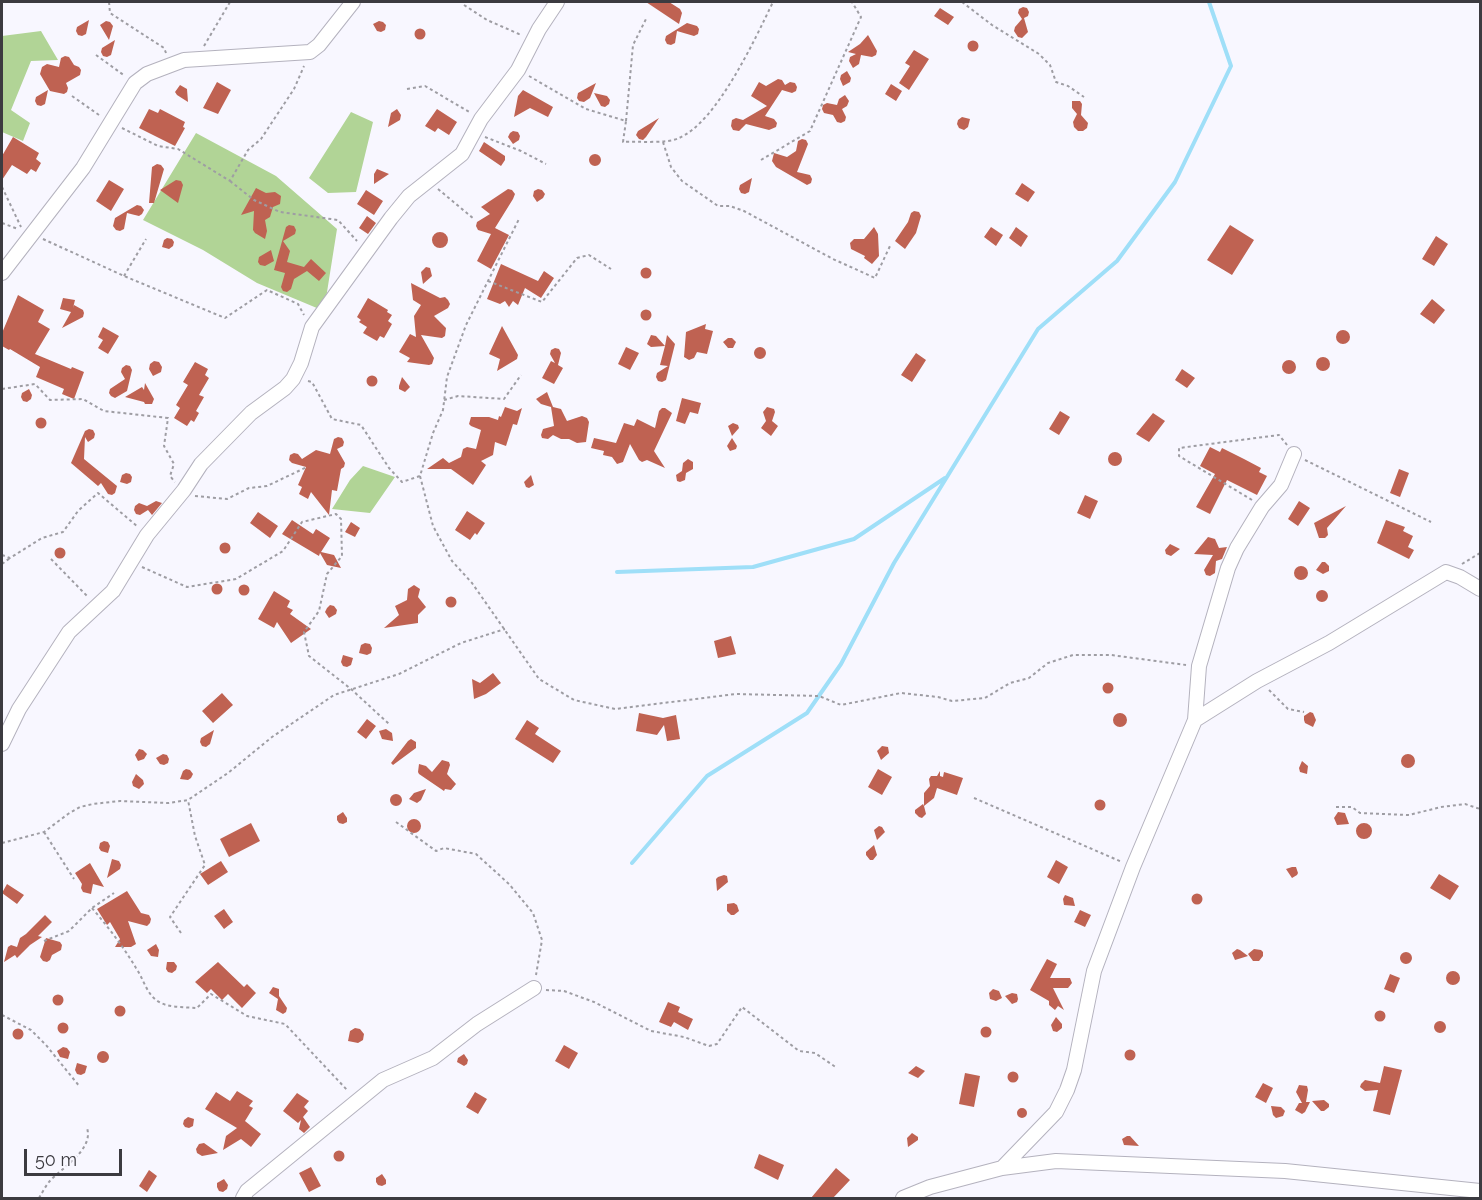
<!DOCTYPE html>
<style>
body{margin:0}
#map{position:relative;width:1482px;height:1200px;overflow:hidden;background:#f8f7ff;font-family:Raleway,sans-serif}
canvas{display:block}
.frame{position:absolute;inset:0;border:3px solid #3c3b40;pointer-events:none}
.scale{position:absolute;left:24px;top:1149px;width:98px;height:27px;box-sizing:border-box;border:3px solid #3c3b40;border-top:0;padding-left:8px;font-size:18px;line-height:21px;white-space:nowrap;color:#3c3b40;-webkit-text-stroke:4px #f8f7ff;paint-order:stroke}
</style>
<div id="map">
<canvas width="1482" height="1200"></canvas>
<div class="frame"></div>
<div class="scale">50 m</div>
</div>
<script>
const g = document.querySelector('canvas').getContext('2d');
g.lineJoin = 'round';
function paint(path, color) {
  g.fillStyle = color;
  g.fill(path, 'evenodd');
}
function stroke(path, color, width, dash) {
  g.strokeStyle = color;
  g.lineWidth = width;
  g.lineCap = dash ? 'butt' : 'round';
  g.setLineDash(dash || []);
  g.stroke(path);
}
paint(new Path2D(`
 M41 31 58 60 31 61 11 110 30 123 23 141 2 132V36Z
 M351 112 373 122 356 192 328 193 309 178Z
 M196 133 276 176 337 229 324 311 257 283 203 250 143 220Z
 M363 466 395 477 370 513 332 509 350 480Z`), '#b1d496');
stroke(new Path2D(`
 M617 572 753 567 854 539 945 478
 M632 863 707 776 807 713 841 664 894 563 1038 329 1117 261 1175 182 1231 66 1209 2`), '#9fdff8', 4);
paint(new Path2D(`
 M646 2H669L680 9 682 13 679 24Z
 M1023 7 1027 8 1029 12 1028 16 1024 18 1028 32 1022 38 1018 37 1014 31 1015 27 1022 19 1018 13 1019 9Z
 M940 8 954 17 948 25 934 16Z
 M89 20 86 34 82 36 78 35 76 31 77 27Z
 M106 21 110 22 113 26 109 40 100 25Z
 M379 21 383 22 386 25 385 30 381 32 377 31 373 24Z
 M687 23 697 26 699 29 698 34 694 36 677 31 675 43 671 45 667 44 665 40 666 36Z
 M414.5 34a5.5 5.5 0 1 1 11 0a5.5 5.5 0 1 1-11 0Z
 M868 35 877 51 876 55 872 57 861 55 859 64 853 68 849 61 850 57 856 54 848 52 860 44Z
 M115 40 111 55 107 57 103 56 101 52 102 48Z
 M967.5 46a5.5 5.5 0 1 1 11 0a5.5 5.5 0 1 1-11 0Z
 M914 50 929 59 909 90 899 83 910 66 905 63Z
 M65 56 69 57 74 65 79 67 81 70 80 75 66 83 68 88 67 92 64 94 50 91 40 74 42 67 47 64 59 67 61 58Z
 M847 71 851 78 850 82 843 86 840 79 841 75Z
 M778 79 782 80 785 85 790 82 795 83 797 87 796 91 792 93 782 90 765 116 774 119 777 123 776 127 769 130 746 124 739 131 733 130 731 126 732 120 736 118 743 120 767 106 751 96 759 82 766 86Z
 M217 82 231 90 218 114 203 108Z
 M596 83 590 98 584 102 579 101 577 98 578 93Z
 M891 84 902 91 896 101 885 94Z
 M180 85 187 89 188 102 177 95 175 92Z
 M48 90 45 104 41 106 37 105 35 101 36 97Z
 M523 90 553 107 548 117 530 108 514 117 518 96Z
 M594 93 607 96 610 100 609 104 605 107 601 106Z
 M845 95 849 101 847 106 842 109 846 117 845 121 841 123 837 122 833 115 824 113 822 109 823 105 827 103 837 105 839 99Z
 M1072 101H1080L1082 104 1081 115 1088 123 1087 128 1083 131H1078L1074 127 1073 122 1077 114 1072 108Z
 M149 109 158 113 160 109 185 122 183 127 185 128 175 146 139 128Z
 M397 109 401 115 400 120 388 127 391 113Z
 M437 109 457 122 449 135 438 128 435 132 425 126Z
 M962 117 970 119 968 127 964 130 959 128 957 124 958 120Z
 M659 118 646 137 643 140 639 139 636 135 638 131Z
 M513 131 518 132 520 136 519 140 513 144 508 137 510 133Z
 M13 137 39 153 36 159 41 163 36 172 31 169 27 174 12 165 2 180V156Z
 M802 139 806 140 808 144 797 172 810 175 812 179 811 183 807 185 776 167 772 161 774 153 787 157 796 151 798 141Z
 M484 142 505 156V160L501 166 479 151Z
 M589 160a6 6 0 1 1 12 0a6 6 0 1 1-12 0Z
 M157 164 161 165 164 169 154 203H149L152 167Z
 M377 169 389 174 374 184V174Z
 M752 178 749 192 745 194 741 193 739 189 740 185Z
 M109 180 124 189 111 211 96 201Z
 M176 180 181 181 183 185 178 203 160 190Z
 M1022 183 1035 192 1028 202 1015 194Z
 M256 188 266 193 275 192 281 196 280 204 273 207 270 217 265 220 267 231 265 239 255 233 253 230 254 211 241 215Z
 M508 189 512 190 515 194 513 199 495 228 509 235 491 269 477 261 491 234 478 230 476 226 477 222 490 214 481 207Z
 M538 189 542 190 545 194 543 198 537 202 533 196 534 191Z
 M366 190 383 201 374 215 357 204Z
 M137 205 141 206 144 210 142 214 139 216 127 213 124 229 120 231 116 230 113 226 115 218Z
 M914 211 919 212 921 216 916 233 905 249 895 241 908 222 911 213Z
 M367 216 376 223 368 234 359 228Z
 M289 225 294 226 296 230 295 234 283 241 290 251 287 262 304 267 311 259 326 273 319 281 307 271 294 279 291 289 287 292 283 291 281 287 285 273 274 270 286 227Z
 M1230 225 1254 240 1232 275 1207 260Z
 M874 227 878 234 879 256 872 264 864 258 865 256 851 249 850 243 854 239H864Z
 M991 227 1003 235 996 246 984 237Z
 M1016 227 1028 236 1021 247 1009 238Z
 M432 240a8 8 0 1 1 16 0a8 8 0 1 1-16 0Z
 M1436 236 1448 244 1434 266 1422 259Z
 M167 238 172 239 174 242 173 246 169 249 162 247 164 240Z
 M271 250 274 261 265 266 260 265 258 262 259 257Z
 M501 264 538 281 544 271 554 278 541 298 525 288 518 305 513 301 509 307 505 301 500 304 487 299Z
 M426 267 430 268 432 276 423 284 421 272Z
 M640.5 273a5.5 5.5 0 1 1 11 0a5.5 5.5 0 1 1-11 0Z
 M411 283 440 298 445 297 448 300 450 304 448 308 434 316 446 328 445 336 442 338 421 335 434 358 432 364 429 365 407 362 410 358 399 352 410 334 416 337 414 316 421 305 413 300Z
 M18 295 44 310 38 322 50 329 35 354 71 369 72 367 84 372 74 399 62 394 64 389 36 377 40 367 10 349 9 350 2 346V333Z
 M63 298 75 300 73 308 74 305 83 310 84 313 83 317 62 328 71 312 60 309Z
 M368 298 388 310 387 312 392 315 388 321 392 324 384 338 380 336 377 341 363 333 367 327 359 322 361 320 357 317Z
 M1432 299 1445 310 1434 324 1420 314Z
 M640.5 315a5.5 5.5 0 1 1 11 0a5.5 5.5 0 1 1-11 0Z
 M706 324 705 329 713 331 707 354 697 352 694 358 689 360 684 357 686 332Z
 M502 326 518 355 517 359 497 371 500 359 489 354Z
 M103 327 119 336 108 354 98 348 103 340 98 337Z
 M1336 337a7 7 0 1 1 14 0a7 7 0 1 1-14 0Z
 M651 335 656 336 665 346 667 335 675 344 666 380 662 382 658 381 656 377 657 373 668 366 660 365 665 346 651 347 647 344Z
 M728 338H732L736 342 733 348H728L723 342Z
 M754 353a6 6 0 1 1 12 0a6 6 0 1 1-12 0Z
 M626 347 639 353 630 370 618 364Z
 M555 348 559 349 561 353 558 365 563 368 554 384 542 378 551 361 555 363 550 354 551 350Z
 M916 353 926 360 912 382 901 375Z
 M1316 364a7 7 0 1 1 14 0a7 7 0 1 1-14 0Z
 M1282 367a7 7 0 1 1 14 0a7 7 0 1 1-14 0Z
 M154 361 159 362 162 367 161 372 153 376 149 369 150 364Z
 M195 362 208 369 205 375 209 378 199 395 204 397 196 411 199 413 194 422 191 420 187 426 174 418 180 408 176 405 188 385 183 382Z
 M126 365 130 366 132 370 127 391 115 398 111 396 109 393 110 389 125 379 121 372 122 368Z
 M1182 369 1195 378 1187 388 1175 380Z
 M366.5 381a5.5 5.5 0 1 1 11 0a5.5 5.5 0 1 1-11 0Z
 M402 377 410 387 405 392 399 389V386Z
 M145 383 154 399 152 404H145L144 402 125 397 142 387 144 390Z
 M29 389 32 395 31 399 27 402 23 401 21 397 22 393Z
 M547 392 553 407 561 409 567 421 582 416 587 418 589 422 586 442 577 443 569 439H561L553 435 548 439 542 438 541 435 543 429 554 426 551 407 541 404 536 399Z
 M682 398 701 403 698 414 690 412 685 424 676 421Z
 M505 407 517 411 522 408 517 425 513 424 506 446 495 442 493 455 481 461 486 465 473 485 451 469H427L443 458 449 463 461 457 463 449 467 447 476 449 481 430 471 426 469 424 471 417H489L498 420 499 416 501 417Z
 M767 407 774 409 775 412 772 421 778 426 771 436 761 428 766 421 763 412Z
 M662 408H665L672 413 654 451 665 468 647 460 642 462 639 460 630 444 623 462 617 464 612 457 603 455 604 451 591 448 594 438 616 443 624 423 634 426 637 419 655 428 659 411Z
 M1060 411 1070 417 1059 435 1049 429Z
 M1153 413 1165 421 1149 442 1136 434Z
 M35.5 423a5.5 5.5 0 1 1 11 0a5.5 5.5 0 1 1-11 0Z
 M733 423 738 425 739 428 732 436 728 426Z
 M89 429 93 430 95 434 94 438 88 442 85 437 84 459 117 486 115 493 112 495 108 494 101 483 98 486 71 463 85 431Z
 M338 437 342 438 344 442 343 446 337 449 345 463 344 467 341 469 337 491 332 490 329 515 311 492 308 499 299 494 302 487 298 485 306 467 292 463 289 460 290 455 294 453 298 454 302 459 316 450 330 454 334 439Z
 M732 438 737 446 736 449 730 451 727 446Z
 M1210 447 1220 452 1222 448 1244 459 1261 468 1259 472 1267 476 1257 495 1227 480 1210 514 1196 507 1215 474 1200 466Z
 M1108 459a7 7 0 1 1 14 0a7 7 0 1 1-14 0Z
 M688 459 693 462V469L686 473 685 480 680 482 677 481 676 475 682 471 683 463Z
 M1399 469 1409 473 1400 497 1390 493Z
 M126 473 130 474 132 477 131 482 127 484 120 482 122 475Z
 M531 475 534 485 529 488 526 487 524 482Z
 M1085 495 1098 501 1090 519 1077 513Z
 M156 501 162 503 152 515 148 510 140 515 136 514 134 510 135 506 139 503 147 506Z
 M1299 501 1310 508 1298 526 1288 519Z
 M1346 506 1327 528 1328 535 1325 538H1319L1314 523Z
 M467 511 485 523 477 535 475 533 470 540 455 530Z
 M258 512 278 526 270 538 250 523Z
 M292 520 313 534 316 529 330 538 321 552 334 555 341 568 327 565 320 553 319 556 282 534Z
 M1386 520 1405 527 1403 531 1413 536 1408 547 1414 550 1409 559 1377 543Z
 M351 522 360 528 355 537 345 532Z
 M1208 537 1215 539 1219 548 1227 547 1222 559 1216 561 1215 573 1210 576 1206 575 1204 570 1213 555 1194 554Z
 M219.5 548a5.5 5.5 0 1 1 11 0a5.5 5.5 0 1 1-11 0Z
 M1170 544 1180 549 1171 556 1166 554 1165 550Z
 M54.5 553a5.5 5.5 0 1 1 11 0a5.5 5.5 0 1 1-11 0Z
 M1322 562H1325L1329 566V571L1323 574 1316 570Z
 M1294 573a7 7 0 1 1 14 0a7 7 0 1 1-14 0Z
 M211.5 589a5.5 5.5 0 1 1 11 0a5.5 5.5 0 1 1-11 0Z
 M238.5 590a5.5 5.5 0 1 1 11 0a5.5 5.5 0 1 1-11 0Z
 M414 585 420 589 418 597 426 607 418 615V623L384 628 399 615 395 606 407 600 408 589Z
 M1316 596a6 6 0 1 1 12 0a6 6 0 1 1-12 0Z
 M274 591 290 601 287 607 293 610 290 614 311 629 291 643 277 622 274 628 258 619Z
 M445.5 602a5.5 5.5 0 1 1 11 0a5.5 5.5 0 1 1-11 0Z
 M330 605 334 606 337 610 336 614 329 618 325 612 327 608Z
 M731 636 736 654 718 658 714 641Z
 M365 643 370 644 372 648 371 653 367 655 359 653 361 645Z
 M343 655 353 658 351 665 347 667 343 666 341 662Z
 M493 673 501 683 486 694 474 699 472 679 480 683Z
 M1102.5 688a5.5 5.5 0 1 1 11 0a5.5 5.5 0 1 1-11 0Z
 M222 693 233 705 213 723 202 711Z
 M1310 712 1313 713 1316 720 1313 727 1305 723 1304 720V716Z
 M639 713 663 718 676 715 680 739 667 741 664 725 657 735 636 731Z
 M1113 720a7 7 0 1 1 14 0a7 7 0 1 1-14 0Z
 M367 719 376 726 366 739 357 732Z
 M527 720 539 728 535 734 561 751 553 763 515 739Z
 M386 729 392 733 393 741 382 739 379 731Z
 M214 730 210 744 206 747 202 746 200 742 201 738Z
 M411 739 416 742V748L393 765 391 763 408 741Z
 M882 746 888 747 889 753 881 760 877 751Z
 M139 749 143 750 147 754 144 759 138 761 135 755Z
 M1401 761a7 7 0 1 1 14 0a7 7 0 1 1-14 0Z
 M163 754 167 755 169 759 168 763 164 765 160 764 156 758Z
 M442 760 449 762 450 765 447 774 456 784 451 790 445 789 444 791 419 774 418 772 419 764 426 766 432 772Z
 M1302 761 1308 766 1307 774 1300 772 1299 768Z
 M186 769 190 770 193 774 191 778 188 780 180 779 183 771Z
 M878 769 892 777 882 795 868 787Z
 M940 771V776L943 777 944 772 963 778 957 795 937 788 934 798 924 806 926 814 922 818 919 817 915 813V810L923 804 924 806V793L930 786 929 779 931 776H937Z
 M136 774 143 780 144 784 139 789 133 786 132 782Z
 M426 789 421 800 417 803 409 799 414 793Z
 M390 800a6 6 0 1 1 12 0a6 6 0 1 1-12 0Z
 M1094.5 805a5.5 5.5 0 1 1 11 0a5.5 5.5 0 1 1-11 0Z
 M343 812 347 818V822L343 824 339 823 337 820V816Z
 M1338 812 1345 813 1349 824 1337 825 1334 818Z
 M407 826a7 7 0 1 1 14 0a7 7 0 1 1-14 0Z
 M1356 831a8 8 0 1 1 16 0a8 8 0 1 1-16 0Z
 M251 823 260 841 229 857 220 839Z
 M879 826 882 827 885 832 877 840 874 830Z
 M104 841 108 842 110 846 108 853 101 851 99 848 100 843Z
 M874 845 877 855 873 860H870L866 855V852Z
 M112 859 119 861 121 865 120 869 107 878Z
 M1056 860 1068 867 1059 884 1047 877Z
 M221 861 228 872 208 885 200 874Z
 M90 863 104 887 93 884 91 894 83 892 81 888 82 884 75 873Z
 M1292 867H1296L1298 873 1297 875 1292 878 1286 869Z
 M1439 874 1459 886 1450 900 1430 888Z
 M724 875 727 876 728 882 717 891 716 879 718 877Z
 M7 884 24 895 17 904 2 893Z
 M127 891 141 913 149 915 151 919 150 923 147 926 128 921 136 944 131 947H115L120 939 110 922 107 925 97 909Z
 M1191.5 899a5.5 5.5 0 1 1 11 0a5.5 5.5 0 1 1-11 0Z
 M1065 895 1073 898 1075 906 1064 905 1063 899Z
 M734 903 737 905 739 911 734 915H731L727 911V904Z
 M224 909 233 922 224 929 214 916Z
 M1080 910 1091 915 1085 927 1074 922Z
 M45 915 52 922 38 936 42 937 30 945 17 958 15 955 4 962 8 947 11 945 17 947 20 938 26 934Z
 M46 938 60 942 62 945 61 950 52 955 50 960 47 962 43 961 40 957Z
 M156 944 159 950 158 957 151 956 147 950Z
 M1237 949 1240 950 1248 956 1235 960 1232 953Z
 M1254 949 1261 950 1263 952V956L1259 961H1253L1248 954Z
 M1400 958a6 6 0 1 1 12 0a6 6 0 1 1-12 0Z
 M1047 959 1057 964 1050 978H1070L1072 983 1068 988H1053L1064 1010 1058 1006 1055 1010 1049 1005V1001L1030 990Z
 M167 962H174L177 966 176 970 172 973 168 972 166 969Z
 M218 962 244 987 247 984 256 993 242 1008 228 994 222 1000 211 989 207 993 195 982Z
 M1446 978a7 7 0 1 1 14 0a7 7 0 1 1-14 0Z
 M1390 974 1400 978 1394 993 1384 989Z
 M273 987 279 989V996L287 1008 286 1012 283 1014 276 1010 278 999 269 993Z
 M993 989 999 991 1002 998 996 1001 990 999 989 993Z
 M1012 993 1017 994 1018 999 1017 1002 1012 1004 1005 996Z
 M52.5 1000a5.5 5.5 0 1 1 11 0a5.5 5.5 0 1 1-11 0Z
 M668 1002 680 1007 678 1012 693 1019 688 1030 674 1022 671 1027 659 1022Z
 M114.5 1011a5.5 5.5 0 1 1 11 0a5.5 5.5 0 1 1-11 0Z
 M1374.5 1016a5.5 5.5 0 1 1 11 0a5.5 5.5 0 1 1-11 0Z
 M1056 1017 1062 1024V1028L1057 1032 1053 1031 1051 1025Z
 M1434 1027a6 6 0 1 1 12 0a6 6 0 1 1-12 0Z
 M57.5 1028a5.5 5.5 0 1 1 11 0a5.5 5.5 0 1 1-11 0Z
 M980.5 1032a5.5 5.5 0 1 1 11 0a5.5 5.5 0 1 1-11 0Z
 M355 1028 360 1029 364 1034 363 1040 358 1043 348 1041 350 1031Z
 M12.5 1034a5.5 5.5 0 1 1 11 0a5.5 5.5 0 1 1-11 0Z
 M564 1045 578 1053 569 1069 555 1061Z
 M63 1047 67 1048 70 1052 68 1059 60 1057 57 1051Z
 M1124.5 1055a5.5 5.5 0 1 1 11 0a5.5 5.5 0 1 1-11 0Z
 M97 1057a6 6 0 1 1 12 0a6 6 0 1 1-12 0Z
 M464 1054 468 1060 467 1064 464 1066 457 1062 458 1058Z
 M77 1063 87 1066 85 1073 81 1075 77 1074 75 1070Z
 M916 1066 925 1071 918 1078 908 1073Z
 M1384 1066 1402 1070 1390 1115 1373 1111 1378 1090 1365 1091 1360 1087 1361 1084 1365 1080 1380 1083Z
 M1007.5 1077a5.5 5.5 0 1 1 11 0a5.5 5.5 0 1 1-11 0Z
 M965 1073 980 1076 974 1107 959 1104Z
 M1263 1083 1273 1088 1266 1103 1255 1097Z
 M1299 1085 1307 1086 1308 1090 1306 1102H1310L1305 1112 1302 1114 1295 1110 1299 1103H1302L1296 1092Z
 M237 1091 253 1101 249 1106 253 1108 245 1121 261 1134 251 1147 241 1139 223 1150 226 1136 237 1128 205 1109 216 1092 230 1101Z
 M475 1092 487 1099 478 1114 466 1107Z
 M297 1093 309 1101 304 1107 308 1111 303 1117 310 1127 304 1133 299 1129 301 1120 298 1123 283 1111Z
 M1324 1100 1329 1104V1107L1324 1111H1321L1312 1101Z
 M1271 1106 1281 1107 1285 1111 1283 1116 1276 1118 1273 1115Z
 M1017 1113a5 5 0 1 1 10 0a5 5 0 1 1-10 0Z
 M188 1117 194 1119 193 1126 189 1128 185 1127 183 1124 184 1120Z
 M912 1133 918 1137V1140L908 1147 907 1138Z
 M1127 1136H1130L1139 1146 1124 1145 1122 1139Z
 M204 1143 218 1153 202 1156 197 1153 196 1149 199 1144Z
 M333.5 1156a5.5 5.5 0 1 1 11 0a5.5 5.5 0 1 1-11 0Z
 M759 1154 784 1165 778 1180 754 1168Z
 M311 1167 321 1186 309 1192 299 1173Z
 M836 1168 850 1180 833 1198H811Z
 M149 1170 157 1176 147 1192 139 1186Z
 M382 1174 386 1180V1184L382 1186 378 1185 376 1182V1178Z
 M224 1179 228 1185 227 1189 223 1192 219 1191 217 1187V1183Z`), '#bf6252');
const minor = new Path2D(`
 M2 273 83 168 135 83 147 74 184 60 310 52 319 45 353 2
 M1195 720 1257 681 1329 643 1446 572 1460 577 1480 589
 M2 744 19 709 69 632 113 591 147 535 184 490 201 464 251 413 285 388 293 379 301 363 312 327 391 218 409 196 462 154 481 119 518 70 539 29 557 2
 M1002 1168 1056 1112 1067 1090 1074 1070 1094 971 1133 867 1195 720 1199 666 1228 568 1237 548 1262 507 1281 485 1294 454
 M243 1198 247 1191 383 1080 433 1058 477 1024 534 988
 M903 1198 930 1187 1002 1168 1056 1161 1285 1171 1480 1191`);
stroke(minor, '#b4b2be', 16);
stroke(new Path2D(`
 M109 2 110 13 164 48 166 53
 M436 2H437
 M962 2 992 25 1039 54 1050 65 1056 82 1068 86 1084 97
 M464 5 487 20 519 34H522
 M204 46 230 2
 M96 55 125 76
 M529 76 586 109 626 121 623 142C638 141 667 144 679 138 717 122 755 39 773 2
 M407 89 425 86 471 113
 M72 96 99 115
 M626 121 633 45 646 19
 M122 128 158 146 178 149 230 181 248 150 261 139 294 89 304 66
 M485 137 521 151 546 164
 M663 142 671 167 682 181 718 206H730L744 211 833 259 875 278 890 246
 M761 160 810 131 861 17 852 2
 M230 181 254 200 280 212 338 220 357 241
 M2 187 21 227
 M438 189 474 219
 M2 223 18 229
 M43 239 124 276 225 318 267 290 298 304 304 315
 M124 276 146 239
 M488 281 542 302 577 258 589 255 611 269
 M308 381 312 382 332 419 361 425 389 468 402 482 420 476 433 433 443 410 447 377 466 325 519 219
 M2 389 35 384 50 400 83 399 104 411 168 418 164 446 174 464 170 476 175 482
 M444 400 458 396 504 399 521 375
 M1305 460 1431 522
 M420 476 433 526 452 561 472 583 539 679 574 700 615 709 736 694 819 696 841 705 901 693 938 697 952 701 985 698 1010 683 1029 678 1048 663 1073 655H1111L1186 665
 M195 496 227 499 249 488 267 486 307 467
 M1252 500 1179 456V448L1279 435 1287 445
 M2 555 10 558 42 538 63 532 78 511 98 493 138 527
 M51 559 88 597
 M2 564 10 558
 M1462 564 1480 553
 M142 567 187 587 236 579 283 551 302 522 336 514 341 519 342 556 327 574 319 611 304 632 309 656 351 689 389 724
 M1269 690 1288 709 1304 712
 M974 798 1122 862
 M1336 807H1352L1360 813 1409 815 1441 807 1465 804 1480 809
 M396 822 436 851 444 848 476 854 509 884 533 913 542 940 536 975
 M44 832 74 879
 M2 843 44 832 68 814 80 807 93 804 120 801 169 803 188 800 228 773 272 737 334 695 399 674 461 643 505 629
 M92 908C108 927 123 946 136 968 143 978 146 992 156 1000 166 1008 184 1007 197 1008L211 994 247 1016 285 1024 348 1091
 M181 933 170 917 205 865 195 836 188 800
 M44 941 69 931 92 908 114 893
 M546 990 564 991 594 1002 651 1031 684 1037 709 1046 717 1044 742 1007 799 1051 815 1053 837 1068
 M2 1015 31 1030 46 1045 80 1087
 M39 1198C42 1193 45 1187 49 1182 61 1168 94 1150 87 1128`), '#9e9da3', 2, [3, 3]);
stroke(minor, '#fff', 14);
</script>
